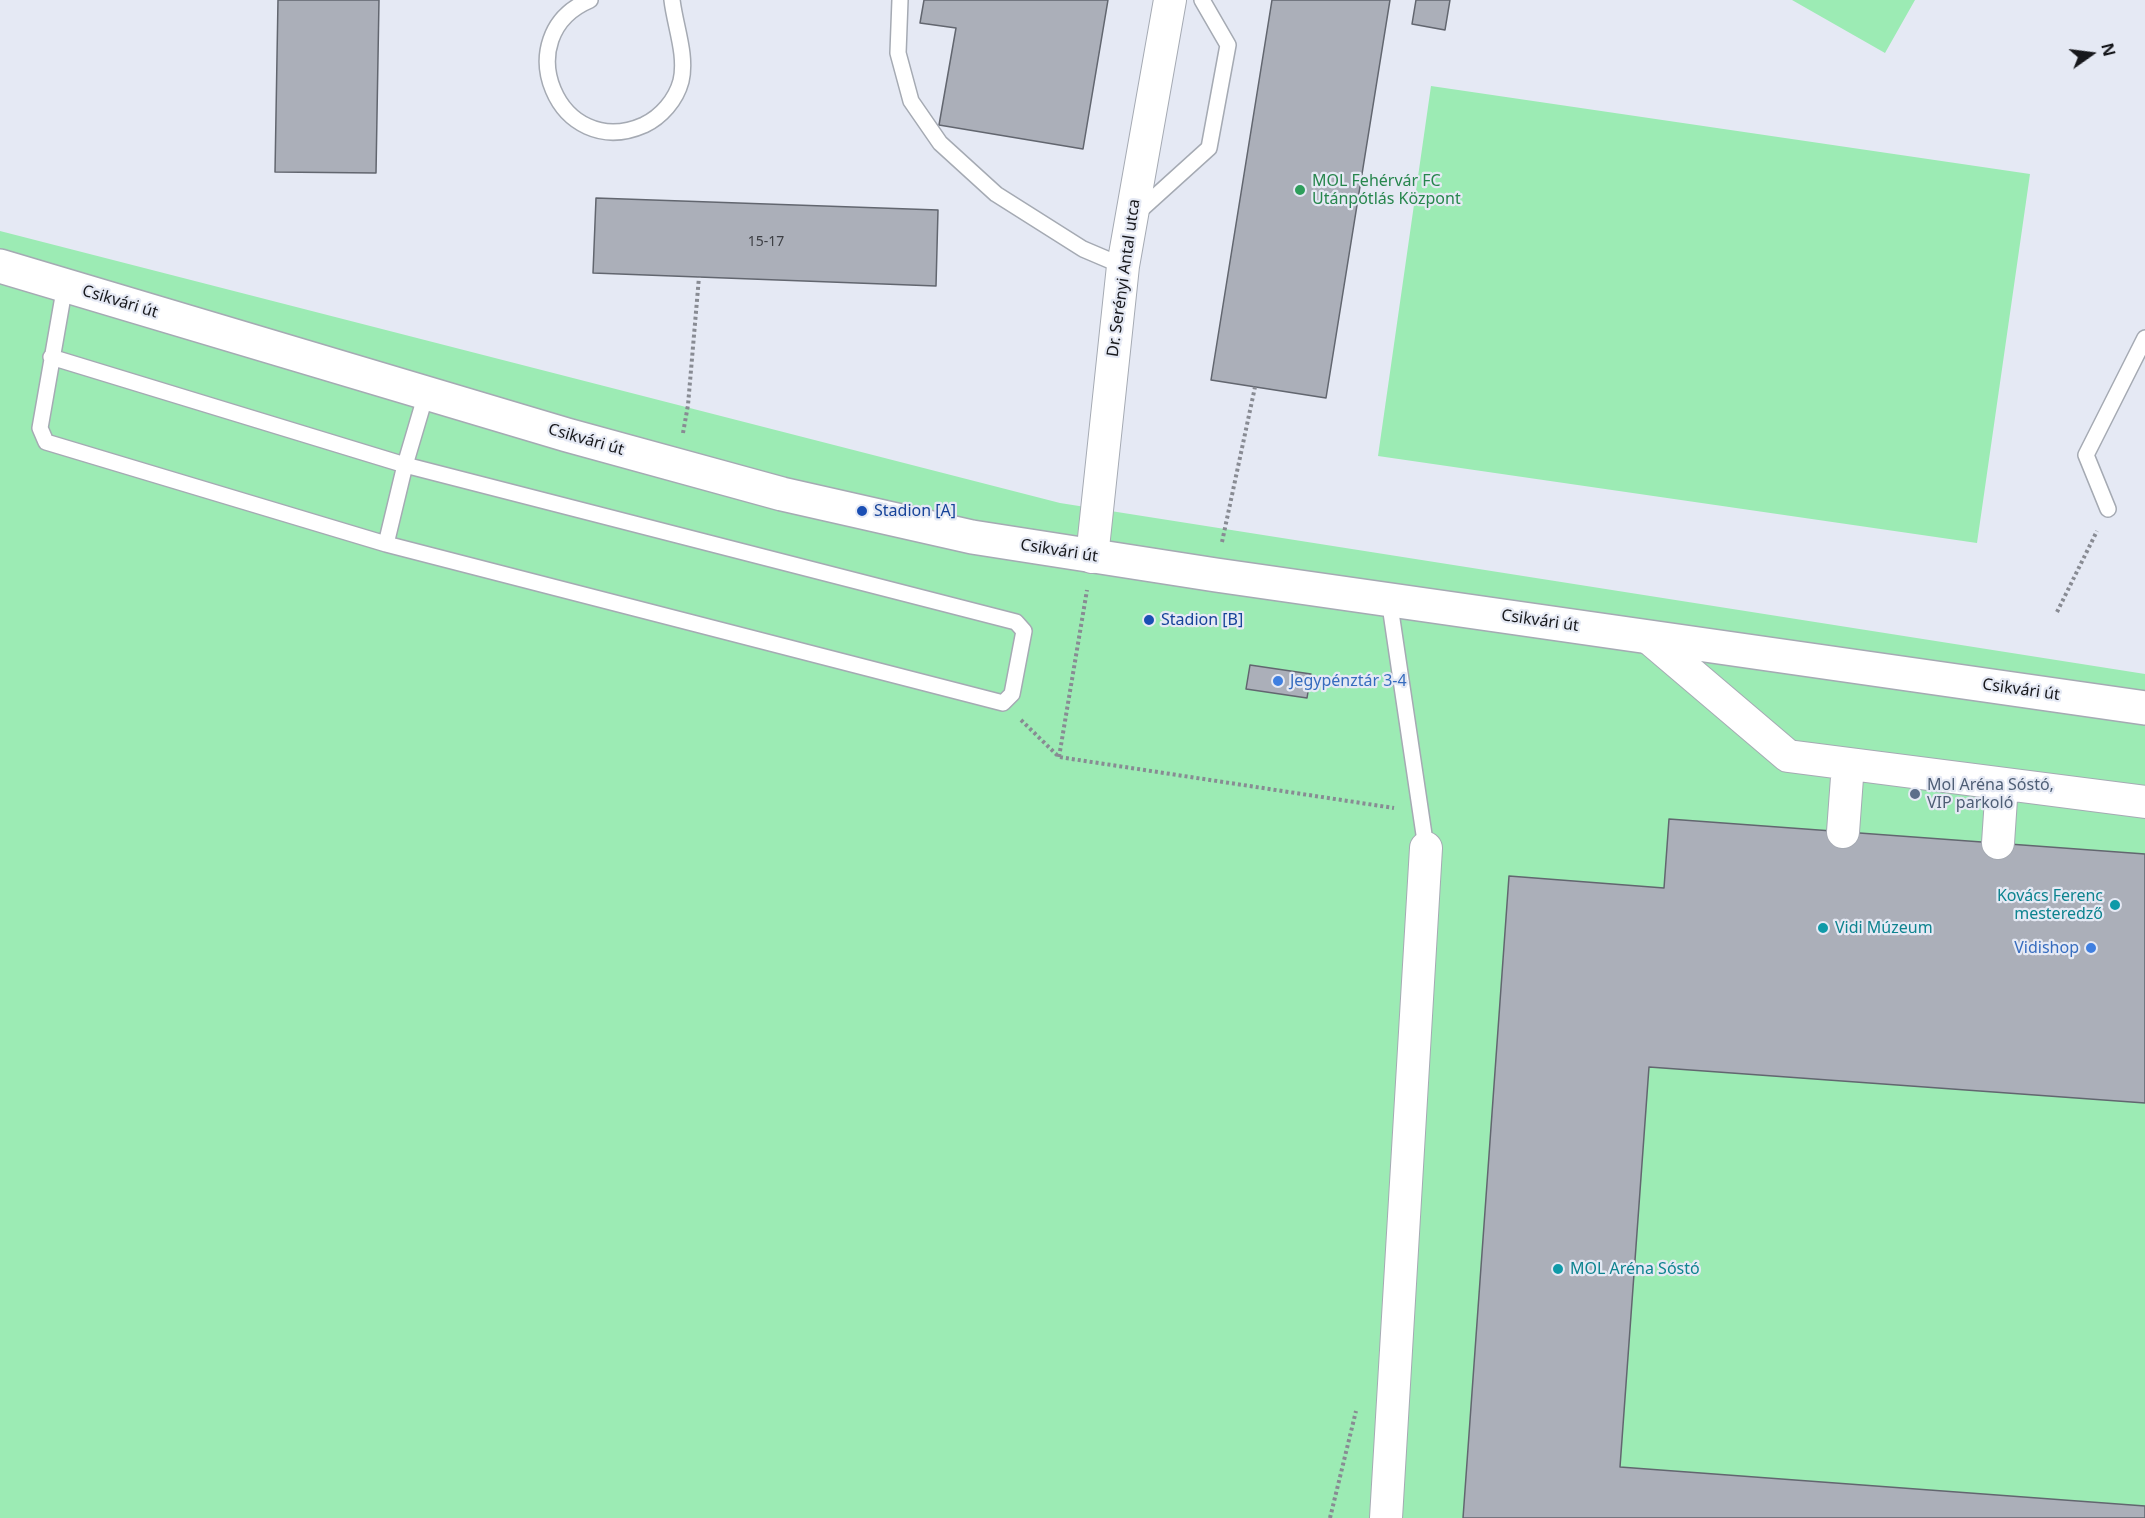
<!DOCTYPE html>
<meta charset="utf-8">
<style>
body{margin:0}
#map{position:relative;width:2145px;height:1518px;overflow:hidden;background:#e5e9f4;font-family:"Noto Sans",sans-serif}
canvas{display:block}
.north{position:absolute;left:2061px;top:24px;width:60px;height:60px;-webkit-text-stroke:4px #e5e9f4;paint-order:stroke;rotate:76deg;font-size:16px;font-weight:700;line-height:24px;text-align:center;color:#17181c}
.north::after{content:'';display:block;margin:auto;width:21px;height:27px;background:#17181c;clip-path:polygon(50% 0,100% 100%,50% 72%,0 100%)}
</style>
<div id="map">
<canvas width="2145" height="1518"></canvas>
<div class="north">N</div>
</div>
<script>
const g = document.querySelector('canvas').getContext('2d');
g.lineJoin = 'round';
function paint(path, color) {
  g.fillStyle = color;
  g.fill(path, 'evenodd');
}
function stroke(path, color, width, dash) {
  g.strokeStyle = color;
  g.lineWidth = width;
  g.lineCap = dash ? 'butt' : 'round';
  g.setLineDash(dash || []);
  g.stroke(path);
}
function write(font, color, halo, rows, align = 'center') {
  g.font = font + ' "Noto Sans",sans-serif';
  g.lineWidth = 4.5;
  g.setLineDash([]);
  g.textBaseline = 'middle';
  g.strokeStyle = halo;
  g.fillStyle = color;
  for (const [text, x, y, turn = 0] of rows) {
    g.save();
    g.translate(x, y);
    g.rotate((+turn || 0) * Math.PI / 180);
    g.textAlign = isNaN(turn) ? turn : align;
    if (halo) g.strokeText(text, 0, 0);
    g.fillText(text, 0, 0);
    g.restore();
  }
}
paint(new Path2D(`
 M1792 0H1915L1885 53Z
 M1431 86 2030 174 1977 543 1378 456Z
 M0 231 1060 503 2145 674V1518H0Z`), '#9cebb4');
const building = new Path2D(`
 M278 0H379L376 173 275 172Z
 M924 0H1108L1083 149 939 125 956 28 920 23Z
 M1272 0H1390L1326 398 1211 380Z
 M1416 0H1450L1445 30 1412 24Z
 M596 198 938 210 936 286 593 273Z
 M1250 665 1311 674 1307 698 1246 689Z
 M1669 819 2145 854V1103L1649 1067 1620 1467 2145 1506V1518H1463L1509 876 1664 888Z`);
paint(building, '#abafb9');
stroke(building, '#62666f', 1.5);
const lane = new Path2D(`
 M590 0C506 35 558 163 644 125 661 117 676 100 681 81 687 55 675 26 672 0
 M900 0 898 53 911 101 940 143 996 194 1083 249 1123 266
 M1136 214 1209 148 1228 45 1202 0
 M51 357 405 465 1016 622 1024 631 1012 694 1003 703 386 544 46 442 40 428 65 285
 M2108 509 2086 455 2145 338
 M386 544 405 465 426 394
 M1389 599 1426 848`);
const street = new Path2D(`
 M1092 557 1123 266 1170 0
 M1648 637 1788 756 2145 802
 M1843 832 1848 764
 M1998 843 2002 784
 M1386 1518 1426 848`);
const secondary = new Path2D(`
 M0 266 567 435 782 494 972 537 1216 575 2145 708`);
stroke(lane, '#a5aab3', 18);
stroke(street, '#a5aab3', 34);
stroke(secondary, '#a5aab3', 36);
stroke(new Path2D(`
 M683 433 688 405 699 277
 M1222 542 1255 387
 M2057 612 2097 531
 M1021 720 1059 757 1394 808
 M1059 757 1087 590
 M1330 1518 1356 1411`), '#888b93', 4, [3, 3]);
stroke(lane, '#fff', 15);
stroke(street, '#fff', 32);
stroke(secondary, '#fff', 33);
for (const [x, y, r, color] of [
 [1300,190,6,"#2e9e5b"],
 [862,511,6,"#1a4fb4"],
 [1149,620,6,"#1a4fb4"],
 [1278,681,6,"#3f7fe0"],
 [1915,794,6,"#5c6f8a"],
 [2115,905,6,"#0f9aa8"],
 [1823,928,6,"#0f9aa8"],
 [2091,948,6,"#3f7fe0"],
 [1558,1269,6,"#0f9aa8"]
]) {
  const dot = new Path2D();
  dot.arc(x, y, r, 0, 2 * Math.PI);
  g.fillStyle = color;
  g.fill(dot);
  stroke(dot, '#e5e9f4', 2);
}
write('14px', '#3c3e43', null, [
 ["15-17",766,242]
]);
write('16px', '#27864d', '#e5e9f4', [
 ["MOL Fehérvár FC",1312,181],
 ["Utánpótlás Központ",1312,199]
], 'left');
write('16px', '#17181c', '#e5e9f4', [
 ["Dr. Serényi Antal utca",1124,278,-82],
 ["Csikvári út",120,302,17],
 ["Csikvári út",586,440,16],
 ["Csikvári út",1059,551,9],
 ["Csikvári út",1540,621,8],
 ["Csikvári út",2021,690,8]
]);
write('16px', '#164399', '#e5e9f4', [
 ["Stadion [A]",874,511],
 ["Stadion [B]",1161,620]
], 'left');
write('16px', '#366cbe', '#e5e9f4', [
 ["Jegypénztár 3-4",1290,681],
 ["Vidishop",2079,948,"right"]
], 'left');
write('16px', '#4e5e75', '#e5e9f4', [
 ["Mol Aréna Sóstó,",1927,785],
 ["VIP parkoló",1927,803]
], 'left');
write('16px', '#0d838f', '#e5e9f4', [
 ["Kovács Ferenc",2103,896,"right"],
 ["mesteredző",2103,914,"right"],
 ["Vidi Múzeum",1835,928],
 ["MOL Aréna Sóstó",1570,1269]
], 'left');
</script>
